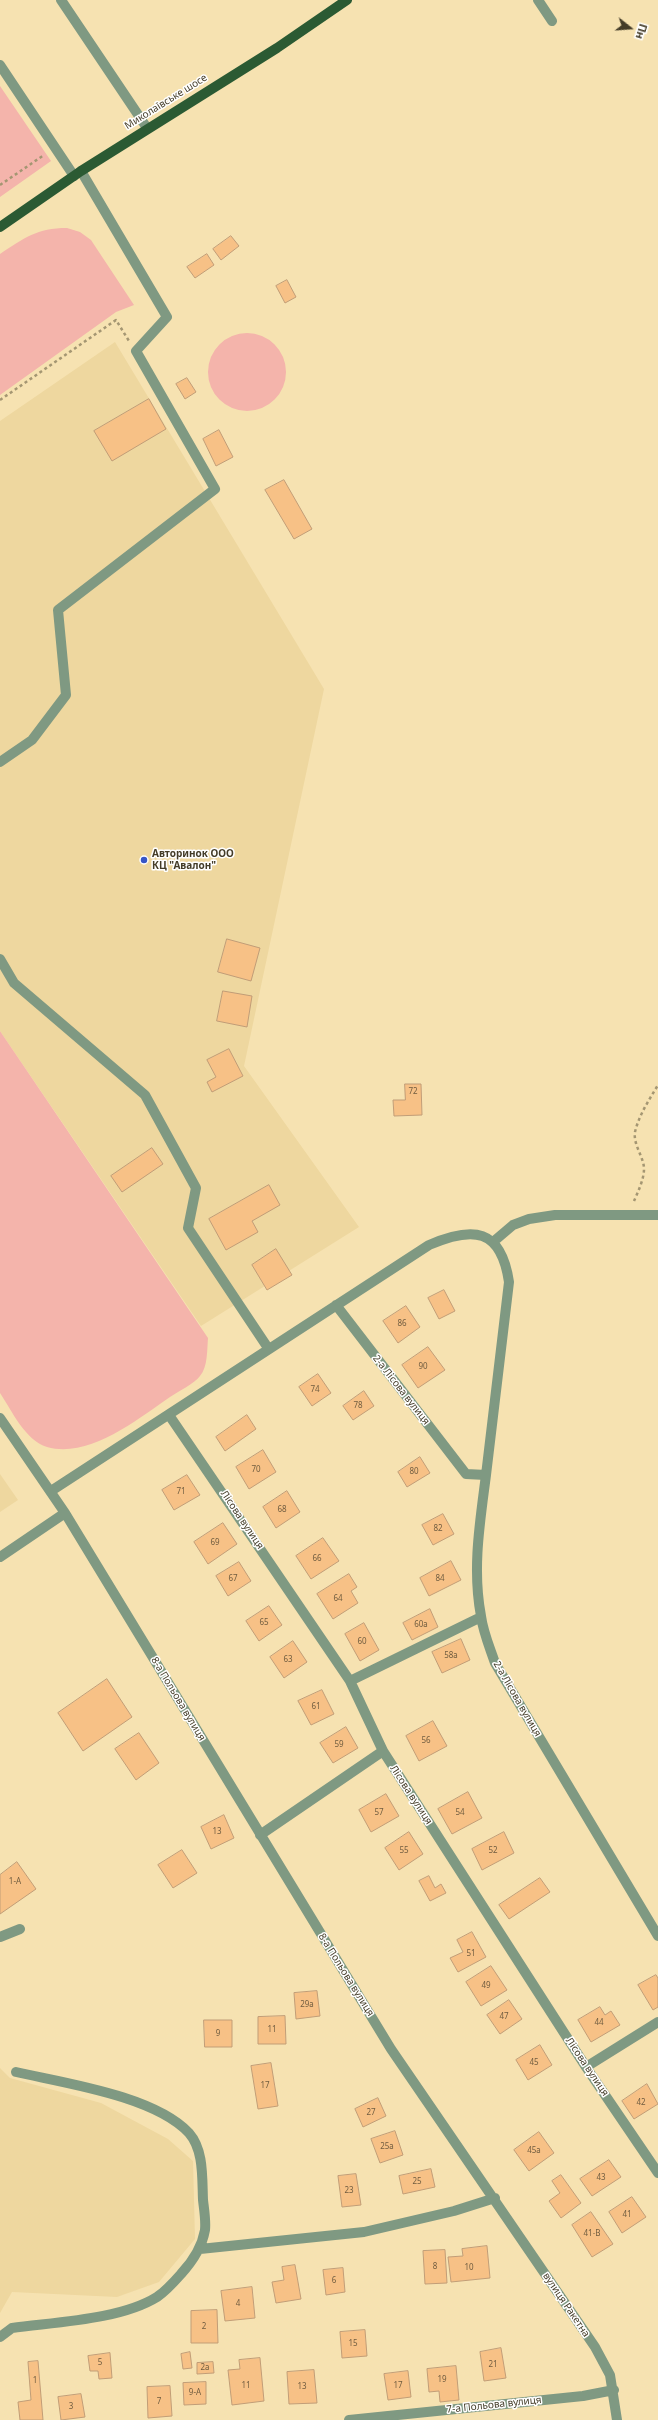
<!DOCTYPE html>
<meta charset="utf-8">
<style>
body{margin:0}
#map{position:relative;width:658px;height:2420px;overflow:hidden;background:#f6e2b1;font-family:"Noto Sans",sans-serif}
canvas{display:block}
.north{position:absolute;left:610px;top:8px;width:40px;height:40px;-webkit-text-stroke:3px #fff;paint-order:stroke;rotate:107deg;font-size:11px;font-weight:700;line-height:16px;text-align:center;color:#443c28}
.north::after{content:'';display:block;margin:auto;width:14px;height:18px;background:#443c28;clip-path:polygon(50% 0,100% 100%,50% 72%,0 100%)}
</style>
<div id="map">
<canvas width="658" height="2420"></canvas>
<div class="north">Пн</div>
</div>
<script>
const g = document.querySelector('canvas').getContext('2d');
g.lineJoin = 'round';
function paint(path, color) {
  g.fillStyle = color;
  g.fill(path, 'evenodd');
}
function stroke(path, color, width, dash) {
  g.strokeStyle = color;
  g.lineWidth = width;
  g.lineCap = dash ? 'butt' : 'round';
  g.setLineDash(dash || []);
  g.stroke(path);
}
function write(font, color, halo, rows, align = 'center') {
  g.font = font + ' "Noto Sans",sans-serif';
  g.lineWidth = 3;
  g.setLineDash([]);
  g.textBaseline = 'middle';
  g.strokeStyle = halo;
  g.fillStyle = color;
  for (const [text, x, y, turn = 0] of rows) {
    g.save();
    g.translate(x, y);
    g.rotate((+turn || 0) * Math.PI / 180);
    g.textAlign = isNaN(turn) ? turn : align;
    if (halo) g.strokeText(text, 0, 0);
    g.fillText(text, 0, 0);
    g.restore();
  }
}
paint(new Path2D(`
 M115 342 324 689 244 1066 359 1227 201 1326 0 1031V421Z
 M0 1474 18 1500 0 1512Z
 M0 2068 10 2078 101 2103 168 2139 193 2161 195 2239 159 2282 117 2297 12 2292 0 2313Z`), '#eed79f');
paint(new Path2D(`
 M0 86 51 161 0 197Z
 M67 228 80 232 91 240 134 305 116 312 0 395V254C24 238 37 228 67 228Z
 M208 372a39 39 0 1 1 78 0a39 39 0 1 1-78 0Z
 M0 1031 208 1338C207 1349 208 1367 200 1376 194 1384 179 1391 170 1397 138 1419 89 1459 47 1447 25 1440 12 1411 0 1393Z`), '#f4b4ab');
const building = new Path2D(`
 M231 236 239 246 221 260 213 249Z
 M207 254 214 265 195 278 187 267Z
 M287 280 296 297 285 303 276 286Z
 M187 378 196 392 185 399 176 384Z
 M149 399 166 429 112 461 94 431Z
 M219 430 233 457 216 466 203 439Z
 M284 480 312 529 294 539 265 490Z
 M227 939 260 948 251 981 218 972Z
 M223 991 252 996 247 1027 217 1021Z
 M229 1049 243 1076 212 1092 207 1082 216 1077 207 1060Z
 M405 1084H421L422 1115 394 1116 393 1100H405Z
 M152 1148 163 1164 122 1192 111 1176Z
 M269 1185 280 1205 252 1221 258 1232 226 1250 209 1219Z
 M276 1249 292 1275 267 1290 252 1265Z
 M444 1290 455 1311 439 1319 428 1298Z
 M406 1306 420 1327 398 1343 383 1321Z
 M428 1347 445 1370 418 1388 402 1365Z
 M318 1374 331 1393 312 1406 299 1387Z
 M364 1391 374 1406 353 1420 343 1406Z
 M247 1415 256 1429 225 1451 216 1437Z
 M263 1450 276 1472 249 1489 236 1467Z
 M420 1457 430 1473 407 1487 398 1472Z
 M187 1475 200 1495 174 1510 162 1490Z
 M287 1491 300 1512 276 1528 263 1507Z
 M443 1514 454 1534 433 1545 422 1525Z
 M223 1523 237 1544 208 1564 194 1542Z
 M323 1538 339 1561 311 1579 296 1556Z
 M451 1561 461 1580 429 1596 420 1578Z
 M239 1562 251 1581 228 1596 216 1576Z
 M349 1574 357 1587 351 1591 358 1603 333 1619 317 1594Z
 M269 1606 282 1625 259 1641 246 1621Z
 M430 1609 438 1627 412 1640 403 1623Z
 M364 1623 379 1650 360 1661 345 1634Z
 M461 1639 470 1660 442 1673 432 1652Z
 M293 1641 307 1662 284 1678 270 1657Z
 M107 1679 132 1717 83 1751 58 1713Z
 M322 1690 334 1714 311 1725 298 1701Z
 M433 1721 447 1746 419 1761 406 1736Z
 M346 1727 358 1748 333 1763 320 1743Z
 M139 1733 159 1763 136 1780 115 1749Z
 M468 1792 482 1818 452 1834 438 1809Z
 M386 1794 399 1816 371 1832 359 1810Z
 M224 1815 234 1838 211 1849 201 1827Z
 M409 1832 423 1854 399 1870 385 1848Z
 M504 1832 514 1853 482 1870 472 1849Z
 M182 1850 197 1873 173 1888 158 1865Z
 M17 1862 36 1889 0 1914V1875Z
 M429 1876 435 1888 441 1884 446 1893 430 1901 419 1881Z
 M540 1878 550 1892 509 1919 499 1905Z
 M472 1932 486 1957 458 1972 450 1958 463 1952 457 1940Z
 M491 1966 507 1990 481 2006 466 1982Z
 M656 1975 658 1978V2007L653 2010 638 1985Z
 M317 1991 320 2016 296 2019 294 1993Z
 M509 2000 522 2019 500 2034 487 2015Z
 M600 2007 605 2015 611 2011 620 2025 591 2042 578 2020Z
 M285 2016 286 2044H258V2017Z
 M204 2020H232V2047H205Z
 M540 2045 552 2065 528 2080 516 2060Z
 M271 2063 278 2106 258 2109 251 2066Z
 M647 2084 658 2104 634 2119 622 2101Z
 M378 2098 386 2116 363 2127 355 2109Z
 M395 2131 403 2155 380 2163 371 2139Z
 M539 2132 554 2153 529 2171 514 2150Z
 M609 2160 621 2177 592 2196 580 2179Z
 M431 2169 435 2187 403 2194 399 2176Z
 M356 2174 361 2205 342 2207 338 2176Z
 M561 2175 581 2203 561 2218 549 2201 560 2193 552 2181Z
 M632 2197 646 2217 622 2233 609 2212Z
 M591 2212 613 2244 592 2257 572 2225Z
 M487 2246 490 2278 451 2282 448 2257 463 2256 462 2249Z
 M445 2250 447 2283 425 2284 423 2251Z
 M295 2265 301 2299 276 2303 272 2282 284 2280 282 2267Z
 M343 2268 345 2292 326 2295 323 2270Z
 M252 2287 255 2318 225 2321 221 2291Z
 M217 2310 218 2343H191V2311Z
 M365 2330 367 2356 342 2358 340 2332Z
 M501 2348 506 2378 484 2381 480 2352Z
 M190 2352 192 2368 183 2369 181 2354Z
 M110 2353 112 2378 99 2379 98 2371H90L88 2356Z
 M260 2358 264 2401 232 2405 228 2370 240 2369 239 2360Z
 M38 2361 43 2420H20L18 2402 31 2400 28 2362Z
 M213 2362 214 2373 197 2374V2363Z
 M456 2366 459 2400 440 2402 439 2391 429 2392 427 2369Z
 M314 2370 317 2403 289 2404 287 2372Z
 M408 2371 411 2397 388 2400 384 2374Z
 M206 2382V2404L184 2405 183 2383Z
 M170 2386 172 2416 148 2418 147 2387Z
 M81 2394 85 2417 61 2420 58 2397Z`);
paint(building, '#f7c186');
stroke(building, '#c19d77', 1);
stroke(new Path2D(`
 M0 185 44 155
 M0 400 116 320 129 341
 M634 1201C638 1192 644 1179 644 1169 644 1157 633 1145 635 1132 639 1115 649 1100 658 1085`), '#a49672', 2.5, [3, 3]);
stroke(new Path2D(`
 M61 0 147 128
 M538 0 552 21
 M0 65 74 176
 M0 762 32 740 66 695 58 610 215 489 136 351 167 317 81 171
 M0 959 14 983 145 1095 196 1188 188 1228 268 1348
 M493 1242 513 1225 529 1219 555 1215H658
 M336 1305 466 1474 486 1475C480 1522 472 1569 481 1616 483 1632 490 1648 495 1663L658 1936
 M169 1415 350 1681 383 1751 586 2067 658 2173
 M0 1418 65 1513 391 2049 595 2347 610 2375 617 2420
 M51 1491 429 1245C473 1226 501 1228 509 1282L486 1475
 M0 1557 65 1513
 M350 1681 481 1617
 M260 1835 383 1751
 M0 1937 20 1929
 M586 2067 658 2022
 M200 2249 364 2232 454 2211 495 2198
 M0 2337 12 2328C55 2322 120 2320 157 2297 166 2291 174 2282 181 2274 193 2261 202 2247 205 2230 206 2220 204 2209 203 2200 202 2178 204 2150 189 2133 155 2096 64 2083 16 2072
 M349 2420 583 2396 614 2390`), '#7f9982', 10);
stroke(new Path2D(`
 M0 227 81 171 277 48 347 0`), '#2b5a33', 10);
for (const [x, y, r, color] of [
 [144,860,4,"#3755c6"]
]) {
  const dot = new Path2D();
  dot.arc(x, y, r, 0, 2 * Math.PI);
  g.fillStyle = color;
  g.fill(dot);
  stroke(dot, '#fff', 1.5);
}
write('8px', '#715d40', null, [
 ["72",413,1092],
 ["86",402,1324],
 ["90",423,1367],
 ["74",315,1390],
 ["78",358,1406],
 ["70",256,1470],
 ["80",414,1472],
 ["71",181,1492],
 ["68",282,1510],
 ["82",438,1529],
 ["69",215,1543],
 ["66",317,1559],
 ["67",233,1579],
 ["84",440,1579],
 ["64",338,1599],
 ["65",264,1623],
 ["60а",421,1625],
 ["60",362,1642],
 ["58а",451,1656],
 ["63",288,1660],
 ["61",316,1707],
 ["56",426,1741],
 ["59",339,1745],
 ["57",379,1813],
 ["54",460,1813],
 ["13",217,1832],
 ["55",404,1851],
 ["52",493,1851],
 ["1-А",15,1882],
 ["51",471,1954],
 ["49",486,1986],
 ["29а",307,2005],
 ["47",504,2017],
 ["44",599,2023],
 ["11",272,2030],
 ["9",218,2034],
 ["45",534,2063],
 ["17",265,2086],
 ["42",641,2103],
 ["27",371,2113],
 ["25а",387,2147],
 ["45а",534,2151],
 ["43",601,2178],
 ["25",417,2182],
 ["23",349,2191],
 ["41",627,2215],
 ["41-В",592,2234],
 ["8",435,2267],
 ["10",469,2268],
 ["6",334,2281],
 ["4",238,2304],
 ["2",204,2327],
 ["15",353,2344],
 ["5",100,2363],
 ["21",493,2365],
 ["2а",205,2368],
 ["19",442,2380],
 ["1",35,2381],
 ["11",246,2386],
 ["17",398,2386],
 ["13",302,2387],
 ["9-А",195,2393],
 ["7",159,2402],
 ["3",71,2407]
]);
write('10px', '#443c28', '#fff', [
 ["Миколаївське шосе",166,102,-32],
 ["2-а Лісова вулиця",401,1390,52],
 ["Лісова вулиця",242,1520,56],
 ["8-а Польова вулиця",178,1699,59],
 ["2-а Лісова вулиця",517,1699,60],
 ["Лісова вулиця",411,1795,57],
 ["8-а Польова вулиця",346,1975,58],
 ["Лісова вулиця",587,2067,56],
 ["вулиця Ракетна",566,2305,56],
 ["7-а Польова вулиця",494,2405,-6]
]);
write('bold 10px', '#443c28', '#fff', [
 ["Авторинок ООО",152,854],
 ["КЦ \"Авалон\"",152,866]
], 'left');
</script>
